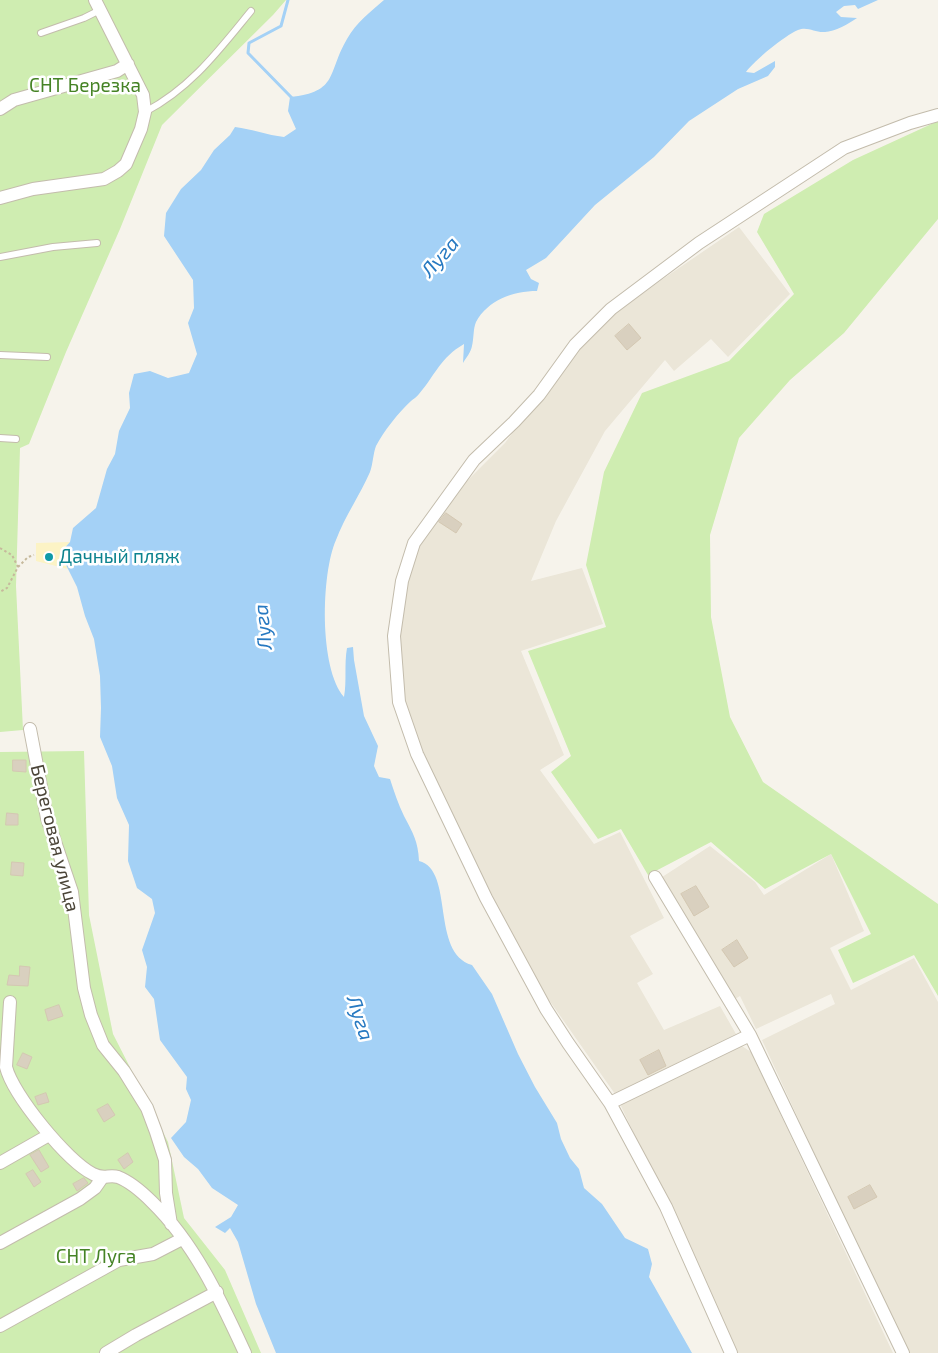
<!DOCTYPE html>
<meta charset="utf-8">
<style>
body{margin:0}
canvas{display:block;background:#f6f3eb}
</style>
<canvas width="938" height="1353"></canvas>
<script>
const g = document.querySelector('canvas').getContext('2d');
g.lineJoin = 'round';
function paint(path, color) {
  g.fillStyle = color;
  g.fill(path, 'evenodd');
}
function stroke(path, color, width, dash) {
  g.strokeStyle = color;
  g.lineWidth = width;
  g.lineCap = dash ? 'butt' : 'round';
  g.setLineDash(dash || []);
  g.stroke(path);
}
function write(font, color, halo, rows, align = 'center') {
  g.font = font + ' "Exo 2",sans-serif';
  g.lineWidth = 5;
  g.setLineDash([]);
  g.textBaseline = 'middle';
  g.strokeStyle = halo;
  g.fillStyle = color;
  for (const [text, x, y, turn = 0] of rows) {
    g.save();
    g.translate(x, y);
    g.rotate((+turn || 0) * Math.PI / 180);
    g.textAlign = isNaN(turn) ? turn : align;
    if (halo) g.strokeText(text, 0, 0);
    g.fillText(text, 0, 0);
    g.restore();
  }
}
paint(new Path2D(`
 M739 227 790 294 728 357 711 339 674 371 665 360 605 431 556 521 531 581 582 568 603 624 521 651 564 755 540 770 594 844 620 832 664 918 630 936 653 974 637 983 664 1030 720 1006 736 1034 615 1094 535 980 440 798 402 699 398 608 423 534 453 495 505 443 581 339 657 283Z
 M710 846 755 882 764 895 831 854 864 931 830 948 851 990 914 958 938 1002V1353H906L762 1040 835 1004 831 994 756 1029 740 996 730 1002 656 881Z
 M742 1046 751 1052 893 1353H737L621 1106 623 1100Z`), '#ebe6d8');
paint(new Path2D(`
 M0 0H286L273 15 162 125 120 229 66 352 29 444 20 448 16 586 23 730 0 732Z
 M938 121V219L844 333 790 380 739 438 710 535 711 617 730 717 763 782 938 904V996L914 955 853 983 838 950 871 934 831 854 765 889 711 842 648 875 621 829 598 839 551 772 571 756 528 651 606 627 586 565 604 472 642 393 729 361 794 294 757 232 764 214 853 160Z
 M84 751 89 915 113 1034 168 1142 184 1218 225 1270 261 1353H0V752Z`), '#cfedb1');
paint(new Path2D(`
 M70 542 60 553 68 569 36 561V543Z`), '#fcf3c5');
paint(new Path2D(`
 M384 0H878L858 9 855 5 844 6 836 12 841 17 857 18C850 23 834 32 825 32 815 33 808 26 798 30 784 36 755 60 746 72L754 73 775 61V67L768 76 738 89 689 121 654 157 595 205 546 258 526 270 531 279 539 283 537 291C513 291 488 300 476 322 473 329 474 338 472 346 471 352 466 358 463 363L464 344C440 358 436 374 419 394 417 397 413 399 411 401 398 413 384 431 376 446 373 454 373 464 370 472 360 495 345 516 336 540 321 574 319 668 344 697 347 681 344 665 347 648L353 647 354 660 364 716 378 746 374 766 379 777 390 779C394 791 398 804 404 816 413 833 418 841 419 861 455 870 430 953 472 965L492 994 518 1054 535 1087 557 1123 561 1139 570 1158 579 1169 584 1188 602 1204 625 1238 648 1249 652 1264 649 1277 692 1353H276L256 1304 238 1242 230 1228 225 1233 215 1227 231 1217 238 1205 212 1188 198 1169 184 1157 171 1138 186 1122 191 1100 186 1089 187 1077 160 1040 154 999 145 987 147 967 142 950 155 913 152 899 137 888 128 861 129 825 117 798 112 766 100 737 101 708 100 676 94 639 85 616 77 587 60 553 70 542 73 528 96 508 107 469 115 454 119 431 130 408 129 393 134 374 150 371 168 378 189 373 197 354 188 323 194 308 193 280 164 236 166 213 181 189 201 170 214 150 230 135 235 127C252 129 267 135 284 137L296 129 288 111 290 97C339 92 327 73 347 39 356 23 370 12 384 0Z`), '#a4d1f6');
stroke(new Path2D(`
 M288 0 281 26 249 43 248 53 292 98`), '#a4d1f6', 3);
const building = new Path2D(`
 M629 324 641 338 627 350 615 336Z
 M446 513 462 524 456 533 439 522Z
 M13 760H26V772L13 771Z
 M7 813 18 814V825H6Z
 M12 862 24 863 23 876 11 875Z
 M696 886 709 907 694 916 681 894Z
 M737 940 748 958 734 967 722 950Z
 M20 966 30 967 28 986 7 985 9 975 19 976Z
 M59 1005 63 1016 48 1021 45 1010Z
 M659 1050 666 1066 648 1075 640 1060Z
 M23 1053 32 1057 27 1069 17 1065Z
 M46 1093 49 1102 38 1105 35 1097Z
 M108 1104 115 1115 104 1122 97 1110Z
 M39 1150 49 1167 41 1172 30 1155Z
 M128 1153 133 1162 124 1169 118 1160Z
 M33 1170 41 1182 34 1187 26 1174Z
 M84 1178 88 1183 77 1191 73 1184Z
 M870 1185 877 1197 854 1209 848 1197Z`);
paint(building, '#d9d0bf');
stroke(building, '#d4c8b2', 1);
const lane = new Path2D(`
 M41 33 84 18 100 10
 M145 112C191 88 219 50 251 11
 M0 257 53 247 97 243
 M0 355 47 357
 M0 438 16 439`);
const street = new Path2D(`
 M0 109 14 100 117 71 128 64
 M0 198 33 189 104 179 118 171 126 164 141 129 145 112 143 95 95 0
 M30 729 47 818 72 892 84 988 91 1015 103 1045 124 1071 147 1108 156 1132 165 1160 166 1193 171 1224
 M655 877 750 1035 903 1353
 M10 1002 6 1067C13 1095 67 1161 93 1174 104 1180 109 1174 118 1177 131 1182 143 1193 152 1202 195 1244 220 1299 245 1353
 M610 1103 750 1035
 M0 1163 49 1135
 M0 1243 80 1199 95 1188 102 1178
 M0 1326 119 1260 153 1254 182 1239
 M106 1353 136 1335 217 1292
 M731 1353 666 1207 610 1103 568 1043 546 1009 486 898 417 754 399 702 394 636 402 581 414 543 474 460 514 422 539 395 575 345 611 309 699 243 844 148 910 123 938 115`);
stroke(lane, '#c3bcac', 8);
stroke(street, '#c3bcac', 14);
stroke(new Path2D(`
 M0 548 12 555 18 567 7 588 0 592
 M18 567 28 557 34 555`), '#c6b99c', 2, [2.5, 2.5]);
stroke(lane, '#fff', 6);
stroke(street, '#fff', 12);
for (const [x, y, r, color] of [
 [49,557,5,"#0f9aa8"]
]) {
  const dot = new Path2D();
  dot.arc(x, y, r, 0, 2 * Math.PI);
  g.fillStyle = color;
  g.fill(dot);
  stroke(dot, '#fff', 2);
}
write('19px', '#458325', '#fff', [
 ["СНТ Березка",85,86],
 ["СНТ Луга",96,1257]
]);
write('19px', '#0d838f', '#fff', [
 ["Дачный пляж",59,557]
], 'left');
write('19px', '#4b4538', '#fff', [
 ["Береговая улица",55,838,76]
]);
write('italic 20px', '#2779c1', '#fff', [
 ["Луга",440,257,-49],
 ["Луга",263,627,-96],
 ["Луга",360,1018,72]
]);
</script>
